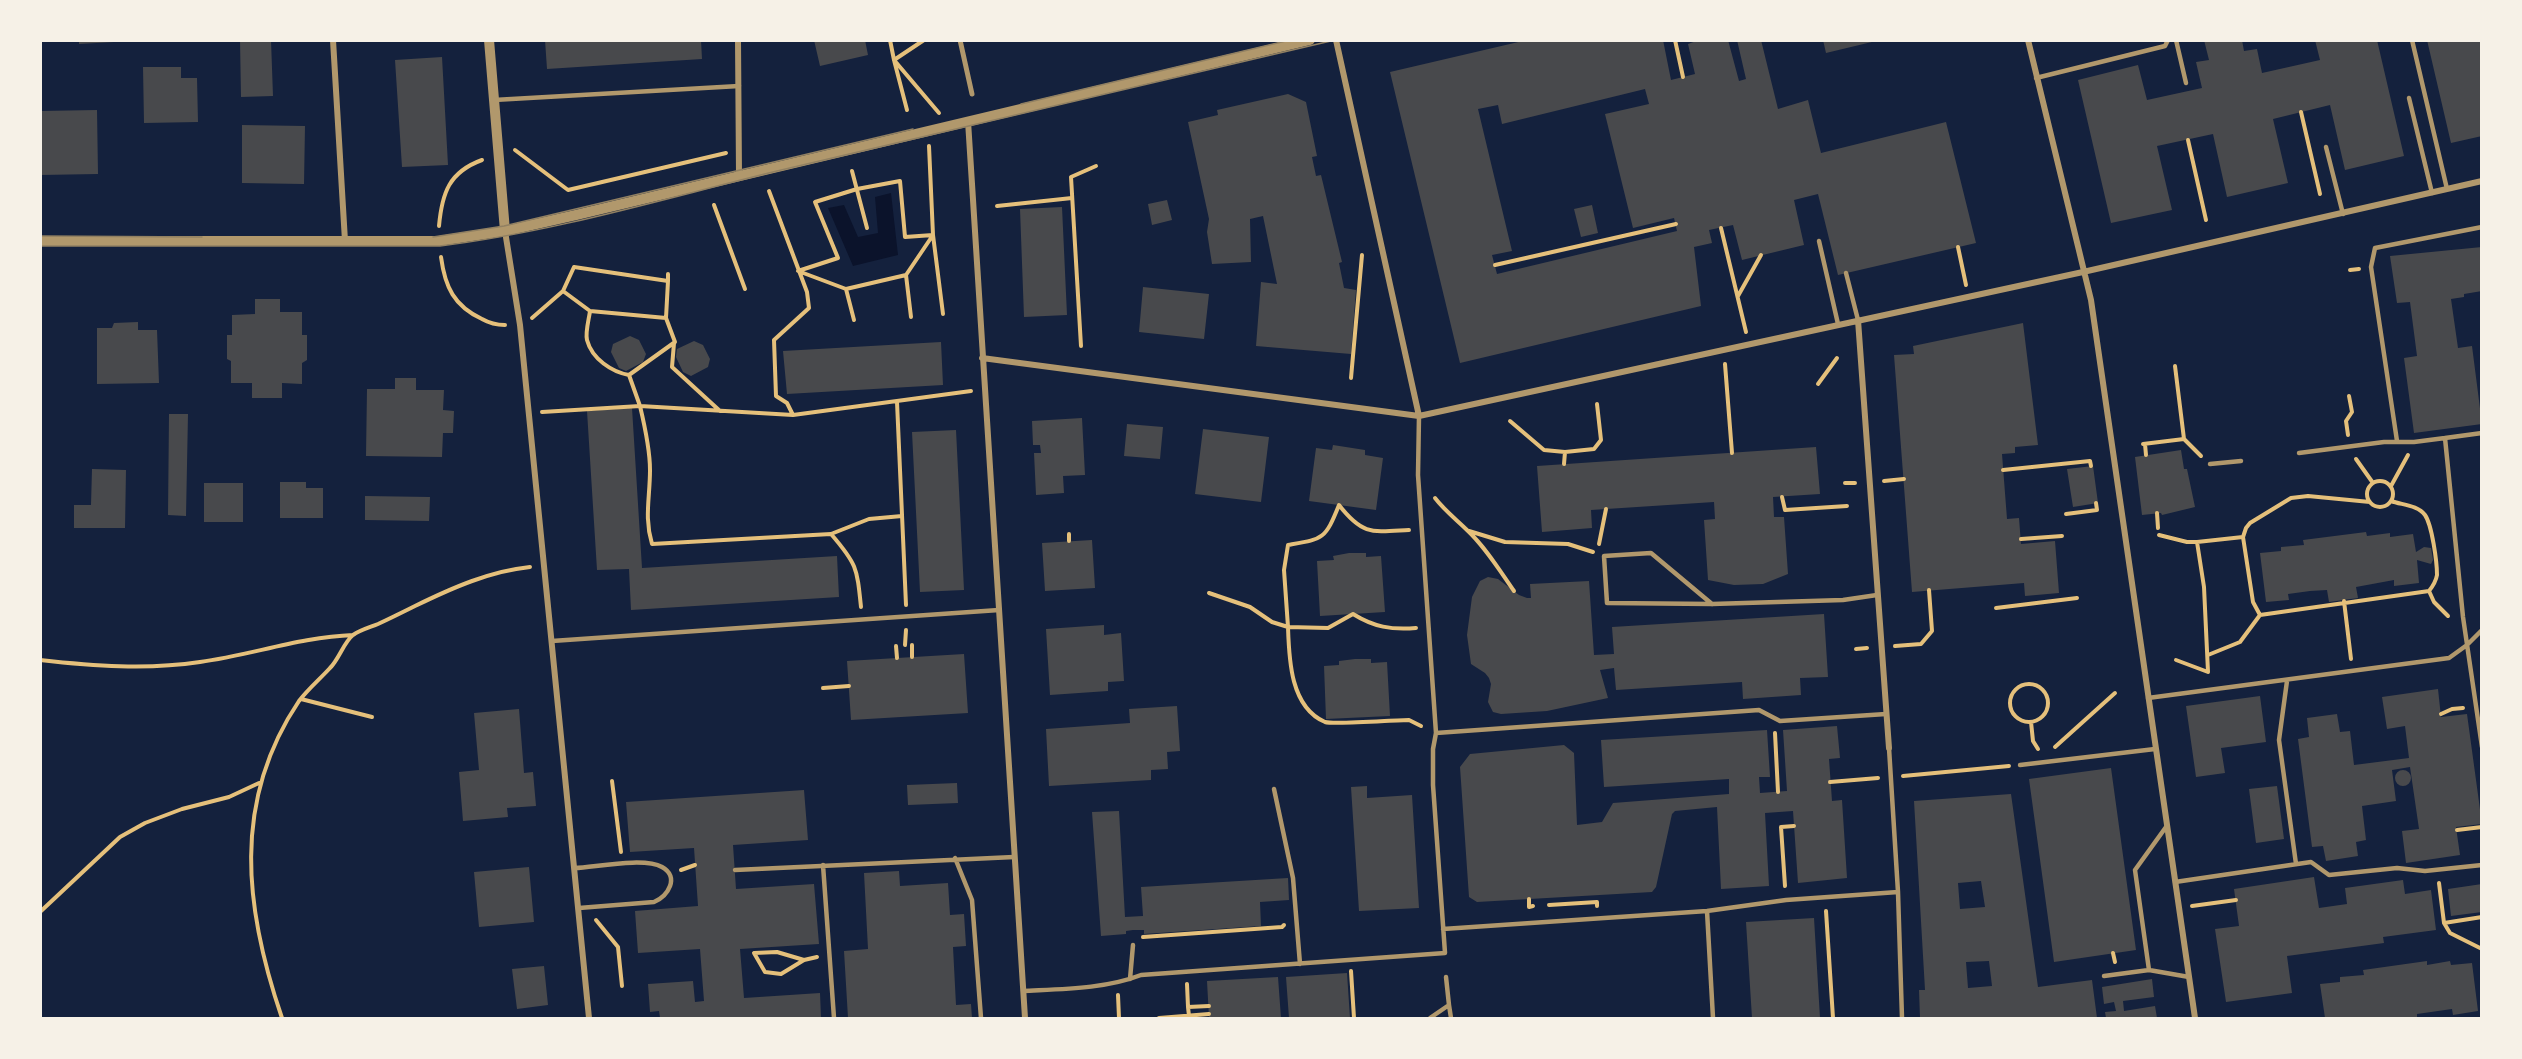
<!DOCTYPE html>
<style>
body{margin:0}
#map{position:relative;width:2522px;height:1059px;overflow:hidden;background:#14213d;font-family:"Asap Condensed",sans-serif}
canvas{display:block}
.frame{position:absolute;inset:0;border:42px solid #f6f1e7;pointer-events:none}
</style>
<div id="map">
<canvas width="2522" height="1059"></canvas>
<div class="frame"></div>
</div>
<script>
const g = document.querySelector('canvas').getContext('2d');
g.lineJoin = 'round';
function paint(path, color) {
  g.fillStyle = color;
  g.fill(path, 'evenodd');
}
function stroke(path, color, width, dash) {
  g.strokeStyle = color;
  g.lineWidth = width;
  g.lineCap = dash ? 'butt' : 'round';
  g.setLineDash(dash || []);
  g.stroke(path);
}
paint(new Path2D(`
 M891 193 898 255 853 266 828 208 844 205 858 237 878 233 875 197Z`), '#0b132b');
paint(new Path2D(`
 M79 40H114V42L79 44Z
 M240 40H271L273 96 241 97Z
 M545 40H701L702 59 547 69Z
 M814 40H865L868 55 820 66Z
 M1527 40H1663L1671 80 1695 74 1688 44 1699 40H1728L1739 81 1746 79 1737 40H1761L1778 109 1808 100 1821 153 1946 122 1976 243 1838 275 1818 194 1794 200 1804 245 1742 260 1733 225 1709 230 1712 243 1694 247 1701 306 1460 363 1390 72ZM1645 89 1649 104 1605 114 1633 228 1674 218 1677 231 1497 274 1492 255 1512 251 1478 109 1498 105 1502 124Z
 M1823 40H1875L1876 41 1826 53Z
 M2204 40H2242L2244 51 2257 49 2262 73 2320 60 2315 40H2377L2404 156 2345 170 2330 105 2273 119 2288 183 2227 197 2213 134 2157 146 2172 210 2111 223 2078 80 2138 65 2147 100 2202 88 2196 62 2209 60Z
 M2427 40H2482V136L2451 143Z
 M442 57 448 165 402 167 395 60Z
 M143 67H181V78H197L198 122 144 123Z
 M1288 94 1306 102 1317 156 1312 157 1316 176 1321 175 1342 262 1339 263 1344 288 1356 290 1351 354 1256 346 1261 282 1277 284 1263 216 1250 219 1251 262 1212 264 1207 232 1209 219 1188 122 1218 115 1217 110Z
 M97 110 98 174 40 175V111Z
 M242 125 305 126 304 184 242 183Z
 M1167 200 1172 220 1152 225 1148 204Z
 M1592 205 1598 233 1581 237 1574 209Z
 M1062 207 1067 315 1024 317 1020 209Z
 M2482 247V291L2464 294V297L2451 299 2458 348 2472 346 2482 424 2414 433 2404 358 2417 356 2410 302 2397 303 2390 256Z
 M1143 287 1209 294 1204 339 1139 332Z
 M255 299H280V312H302V335H307V360L302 363V384L282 383V398H252V383H231V361L227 359V335H232V315L255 314Z
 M138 322V330H157L159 383 97 384V328H112L114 323Z
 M2023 323 2038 445 2015 447V453L2002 454 2007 519 2019 518 2021 544 2055 541 2059 593 2025 596 2024 583 1912 592 1894 355 1914 354 1913 346Z
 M630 336 639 340 646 354 643 362 626 371 619 368 611 352 613 344Z
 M694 341 703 345 710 359 708 367 691 376 683 372 676 357 677 349Z
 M941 342 943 385 787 394 783 351Z
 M395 378H416V390H444L443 410 454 411 453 433H443L442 457 366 456 367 389H395Z
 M632 408 642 568 837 556 839 597 631 610 629 569 597 570 587 411Z
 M169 414H188L186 516 168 515Z
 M1082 418 1085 475 1063 476 1064 493 1036 495 1034 453H1041L1040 445H1033L1032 421Z
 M1127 424 1163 427 1160 459 1124 456Z
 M1203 429 1269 437 1261 502 1195 494Z
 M956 430 964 590 920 592 912 432Z
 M1333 445 1365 450V455L1383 458 1376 510 1309 501 1316 448 1332 450Z
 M1816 447 1820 494 1773 497 1774 517H1784L1788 574 1763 584 1734 585 1708 580 1704 520 1715 519 1714 502 1591 510 1592 528 1542 532 1537 466Z
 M2181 450 2184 469H2187L2195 507 2162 515 2161 513 2142 515 2135 457Z
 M2093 466 2098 503 2073 507 2067 469Z
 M92 469 126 470 125 528H74V505H91Z
 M280 482H306V488H323V518H280Z
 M204 483H243V522H204Z
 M365 496 430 497 429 521 365 520Z
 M2366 532 2367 536 2390 533V537L2413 534 2416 552 2424 547 2431 548 2433 560 2431 564 2417 560 2419 583 2394 586V580L2356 587 2358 598 2329 602 2327 590 2310 591 2288 594 2289 600 2266 602 2260 553 2281 551V547L2304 545 2303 540Z
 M1092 540 1095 588 1045 591 1042 543Z
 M1349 553H1366V557L1381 556 1385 612 1320 616 1317 561 1334 560 1333 556Z
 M1488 577 1498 579 1519 595 1527 598H1531L1530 584 1589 581 1594 655 1614 654 1612 627 1824 614 1828 677 1800 678 1801 695 1743 699 1742 682 1616 690 1614 668 1600 670 1608 698 1547 711 1501 714 1493 712 1488 702 1491 684 1489 678 1485 673 1471 664 1467 635 1472 597 1480 581Z
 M1104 625V635L1121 633 1124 681 1108 682V691L1050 695 1046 629Z
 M964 654 968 713 851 720 847 661Z
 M1355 659H1371V663L1387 662 1390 716 1326 719 1324 666 1339 665V661Z
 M2438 689 2441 717 2467 714 2482 824 2456 827 2460 855 2406 863 2402 831 2419 829 2410 767 2392 770 2396 801 2362 806 2366 840 2356 842 2358 856 2326 861 2323 846 2312 847 2298 739 2309 737 2307 718 2337 714 2340 732 2350 731 2354 765 2409 758 2405 726 2387 729 2382 697Z
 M2260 696 2266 742 2221 748 2225 773 2196 777 2186 706Z
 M1177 706 1180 751 1167 752 1168 769 1151 770V780L1049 786 1046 729 1130 723 1129 709Z
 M519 709 524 773 533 772 536 806 507 808 508 817 463 821 459 772 479 770 474 713Z
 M1837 726 1840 758 1829 759 1832 801 1842 800 1847 878 1798 883 1793 811 1765 813 1769 886 1721 889 1717 807 1675 811 1672 814 1656 887 1652 892 1477 902 1469 897 1460 767 1470 754 1564 745 1574 753 1577 825 1602 822 1613 803 1729 794V779L1604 787 1601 740 1767 730 1770 777H1759L1760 793 1787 791 1783 730Z
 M2111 768 2136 950 2054 962 2029 779Z
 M2395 778a8 8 0 1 1 16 0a8 8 0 1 1-16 0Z
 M957 783 958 803 908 805 907 785Z
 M1367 786V798L1412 795 1419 908 1359 911 1351 787Z
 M2277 786 2284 839 2256 843 2249 789Z
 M804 790 808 840 733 845 736 889 814 884 819 944 740 949 744 998 820 993 821 1018H660L659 1011 650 1012 648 984 693 981 695 1002 704 1001 700 949 638 953 635 911 698 906 694 848 630 852 626 802Z
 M2011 794 2038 987 2092 980 2097 1018H1920L1919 990H1925L1914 801ZM1981 881 1985 907 1960 909 1958 883ZM1989 961 1992 986 1968 988 1966 962Z
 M1119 811 1125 917 1143 916 1141 887 1288 878 1289 900 1260 902 1261 926 1144 934V930H1133L1126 931V934L1101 936 1092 812Z
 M529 867 534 922 479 927 474 872Z
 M899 871 900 886 948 883 950 915 964 914 966 946 953 947 956 1005 971 1004 972 1018H848L844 951 868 949 864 873Z
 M2314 877 2319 908 2347 904 2345 888 2403 880 2405 894 2431 890 2436 930 2383 937 2384 943 2287 956 2292 993 2226 1002 2215 929 2239 926 2234 889Z
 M2482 884V912L2451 916 2448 889Z
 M1814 918 1820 1018H1752L1746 922Z
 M2427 961V965L2450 961 2451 965 2472 963 2478 1011 2453 1015 2452 1009 2417 1014V1018H2325L2320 984 2340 982V977L2364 975 2363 970Z
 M544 966 548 1005 517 1009 512 969Z
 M1347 973 1350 1018H1289L1286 977Z
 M1278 977 1281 1018H1209L1207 981Z
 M2152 979 2154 997 2123 1001 2124 1011 2155 1006 2157 1018H2106L2105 1012 2116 1011 2114 1002 2104 1004 2102 987Z`), '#48494c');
stroke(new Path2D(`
 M890 40 894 60 939 113
 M1675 40 1683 77
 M907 110 894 60 924 40
 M2301 112 2320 194
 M2188 140 2206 220
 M929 146 933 235 943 314
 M515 150 568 190 726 153
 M852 171 867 228
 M900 181 905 237 933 235 906 275 846 289 798 271 838 258 815 202 857 189Z
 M769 191 807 292 809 308 774 340 776 396 787 403 793 415 971 391
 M714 205 745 289
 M997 206 1072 198
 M439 226C442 193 449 172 482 160
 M1721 228 1746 332
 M1958 247 1966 285
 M441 257C445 287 454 306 482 319 489 323 497 325 505 325
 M1495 265 1676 224
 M2350 270 2359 269
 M906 275 911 317
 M846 289 854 320
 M563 291 590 311 666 318
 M1738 296 1761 255
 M590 311C589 319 585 333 587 340 592 359 612 372 629 375L675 342 666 318 668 281
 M532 318 563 291 574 267 668 281V274
 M674 343 672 367 720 411
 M1081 346 1071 177 1096 166
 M1725 364 1732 453
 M2175 366 2184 439
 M629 375 640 406 793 415
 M1351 378 1362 255
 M1818 384 1837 358
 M897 402 906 605
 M542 412 640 406C645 427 650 449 650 470 650 498 644 517 652 544L831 534C857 564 857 568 861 607
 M1510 421 1544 450 1565 452 1594 449 1601 440 1597 404
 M2348 435 2346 421 2352 412 2349 396
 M2143 444 2184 439 2201 456
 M2145 444 2146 455
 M2356 459 2373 483
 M1564 464 1565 452
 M2003 470 2090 461 2091 466
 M2367 494a13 13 0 1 1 26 0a13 13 0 1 1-26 0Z
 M1884 481 1904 479
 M1845 483H1855
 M2391 486 2408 455
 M1782 497 1785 510 1847 506
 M1435 498C1445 511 1457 520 1468 531 1486 548 1500 571 1514 591
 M2391 501C2402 505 2418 505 2425 515 2432 525 2437 562 2437 575 2436 581 2433 586 2429 591L2434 602 2448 616
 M2157 513 2158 528
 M2066 514 2097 510 2096 503
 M1469 531 1505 542 1568 544 1593 552
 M831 534 869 519 902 516
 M2159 535 2187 542H2197
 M2021 539 2062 536
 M1069 541V534
 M1599 544 1606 509
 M1209 593 1250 607 1272 622 1288 627 1284 570 1288 545C1323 539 1325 540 1339 505 1363 536 1373 532 1409 530
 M2344 601 2351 659
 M1996 608 2077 598
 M2260 615 2429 591
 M1416 628C1391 630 1374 627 1353 614L1328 628 1288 627C1289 658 1290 707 1325 722 1334 725 1395 720 1409 720L1421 726
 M905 645 906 630
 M912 645V657
 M896 646 897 658
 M1895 646 1921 644 1932 631 1929 590
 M1856 649 1867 648
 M2208 655 2240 642 2260 615 2253 602 2243 537 2246 528 2250 523 2291 498 2308 496 2370 502
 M40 660C93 666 147 670 200 662 251 655 301 637 353 635
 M2176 660 2208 672
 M2208 672 2204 587 2197 542 2243 537
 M2010 703a19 19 0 1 1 38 0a19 19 0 1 1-38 0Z
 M823 688 849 686
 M301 699 372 717
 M2441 714 2452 709 2463 708
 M2031 722 2033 741 2038 749
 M1775 733 1778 792
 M2055 747 2115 693
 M1903 776 2009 766
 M612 781 621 852
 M1830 782 1878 778
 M2457 830 2482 827
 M681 870 695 865
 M2439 883 2444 923 2450 933 2482 949
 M1785 886 1781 827 1794 826
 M1529 899V907L1533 906
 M1549 905 1597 902V906
 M2192 906 2236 900
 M1826 911 1833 1018
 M40 912 120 837 145 823 182 809 229 797 259 783
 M596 920 618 947 622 986
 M2444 923 2482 917
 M1143 937 1282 927 1284 925
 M2113 953 2115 962
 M804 960 781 974 765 972 754 953 777 952 804 960 817 957
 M1351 971 1354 1018
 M1187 984 1188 1007
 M1118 995 1119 1018
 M1189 1016 1188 1007 1209 1006
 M282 1018C245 910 231 802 299 701 308 689 320 679 330 668 339 659 344 642 353 635 360 630 371 627 378 624 391 618 403 612 415 606 452 588 490 571 530 567
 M1159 1018 1209 1014`), '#e5c07b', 4);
stroke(new Path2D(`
 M2176 40 2186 83
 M2412 40 2447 189
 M2036 78 2165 46 2168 40
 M2409 98 2432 193
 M494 100 739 86
 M2326 147 2343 214
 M1819 241 1838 324
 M1846 273 1858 320
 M2482 433 2445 438 2463 617 2482 747
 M2397 441 2371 267 2375 248 2482 227
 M2299 453 2384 442H2414L2445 438
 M2210 464 2241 461
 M1712 604 1651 553 1604 556 1607 603 1712 604 1843 600 1877 595
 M552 641 999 610
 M2287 681 2279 740 2296 864
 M2148 698 2449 658 2467 645 2482 630
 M1436 733 1759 710 1780 721 1886 714
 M1889 748 1898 892 1902 1018
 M2020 765 2155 749
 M1274 789 1293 878 1300 964
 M955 858 972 900 981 1018
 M823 865 834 1018
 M575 868C596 867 644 857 662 867 680 877 668 896 654 902L579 908
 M735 870 1014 857
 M2175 882 2311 862 2329 875 2397 868 2425 871 2482 865
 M1707 911 1713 1018
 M1443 929 1707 911 1786 900 1898 892
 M2149 970 2135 870 2166 827
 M2104 976 2149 970 2189 977
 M1130 979 1133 945
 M1023 991C1062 989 1105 989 1141 975L1445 953 1433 785V749L1436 733 1418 475 1419 416
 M1449 1005 1451 1018
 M1430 1018 1449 1005 1446 977`), '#b1986c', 4.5);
stroke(new Path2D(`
 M960 40 972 94`), '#b1986c', 5);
stroke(new Path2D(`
 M333 40 345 241
 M738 40 739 175
 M1336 40 1419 416
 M2028 40 2091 300 2195 1018
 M968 121 1025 1018
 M505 231 520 325 589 1018
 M1858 320 1889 748
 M982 358 1419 416 2083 272 2482 181`), '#b1986c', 6);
stroke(new Path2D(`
 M489 40 505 231
 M40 241H439L505 231 576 215 1310 40`), '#b1986c', 10);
stroke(new Path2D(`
 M1021 104 1290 40
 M40 236 202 237
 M433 237 504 226 913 129
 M40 246H440C554 232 666 198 777 171 963 127 1149 84 1335 40`), '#918062', 1.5);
</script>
